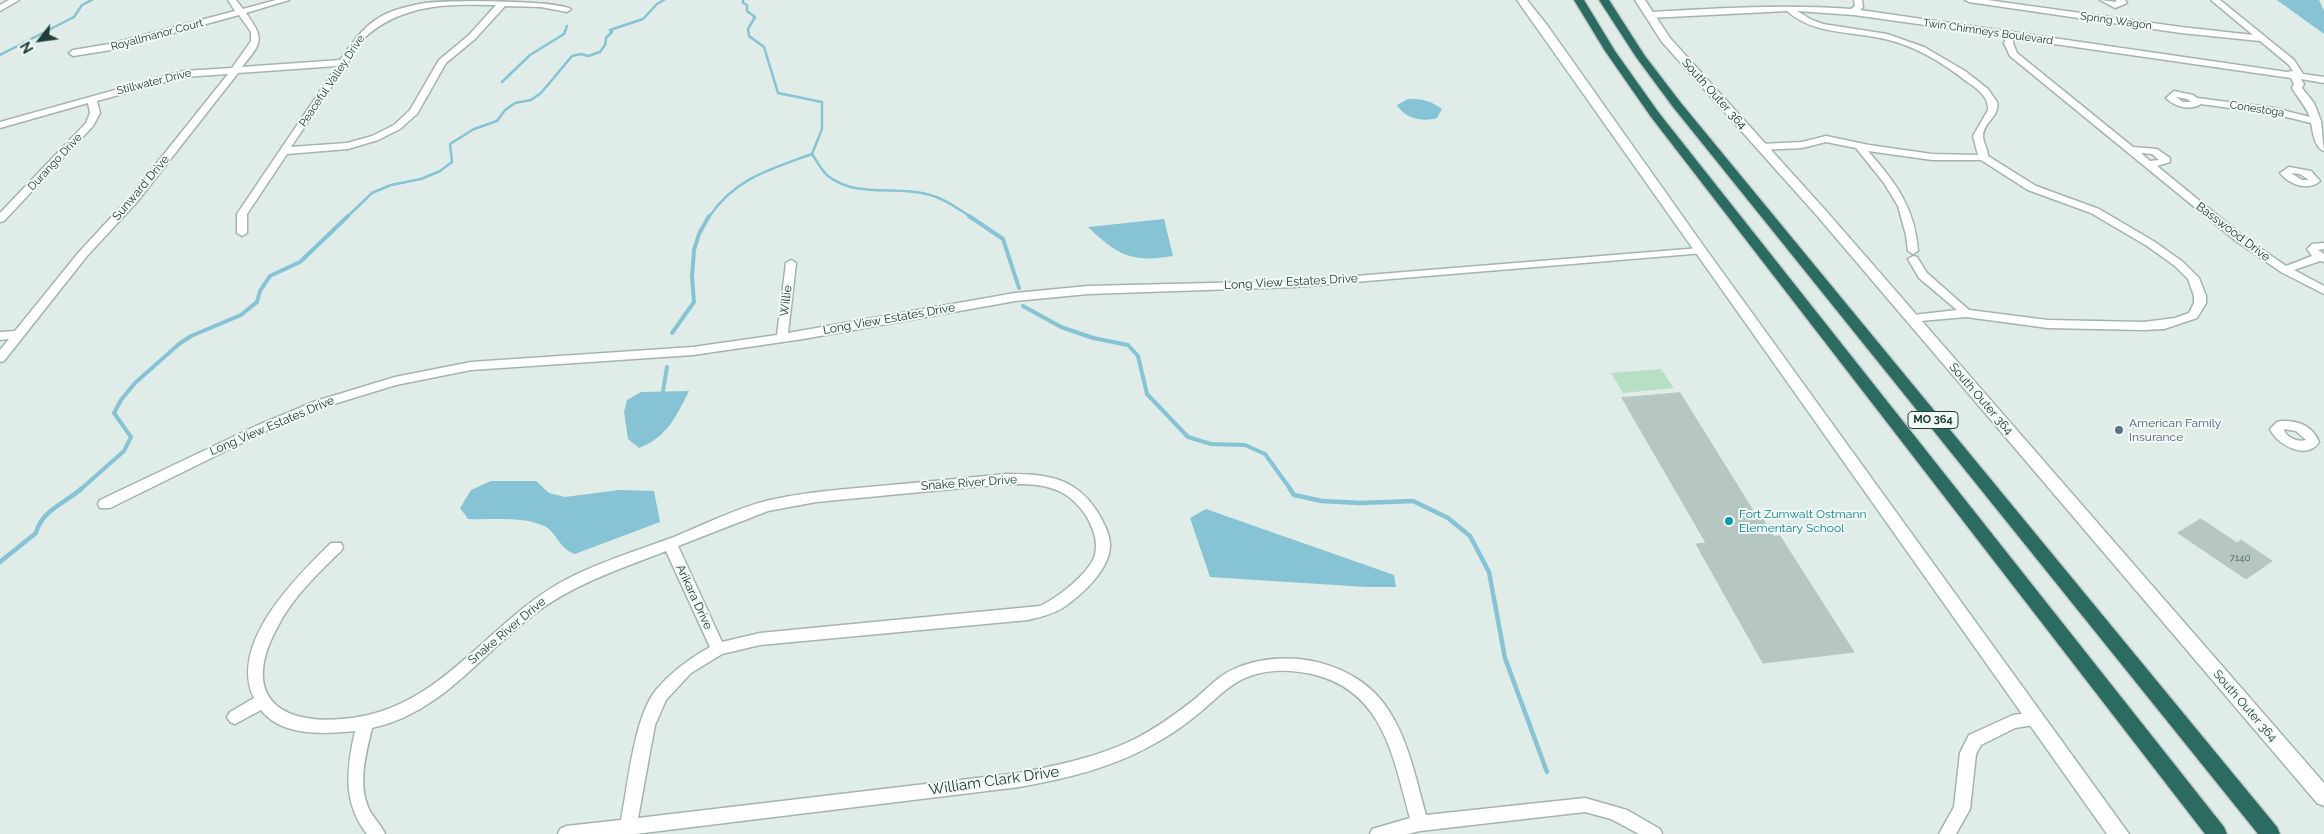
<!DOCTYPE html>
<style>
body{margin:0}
#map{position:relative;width:2324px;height:834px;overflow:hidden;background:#e0ece7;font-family:Raleway,sans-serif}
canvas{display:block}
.north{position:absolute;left:15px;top:15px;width:50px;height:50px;-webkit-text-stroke:4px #f1f8f5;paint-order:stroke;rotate:240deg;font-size:14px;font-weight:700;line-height:20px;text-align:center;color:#203d37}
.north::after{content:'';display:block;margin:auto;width:18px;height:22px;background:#203d37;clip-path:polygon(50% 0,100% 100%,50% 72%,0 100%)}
</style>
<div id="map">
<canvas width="2324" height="834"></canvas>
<div class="north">N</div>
</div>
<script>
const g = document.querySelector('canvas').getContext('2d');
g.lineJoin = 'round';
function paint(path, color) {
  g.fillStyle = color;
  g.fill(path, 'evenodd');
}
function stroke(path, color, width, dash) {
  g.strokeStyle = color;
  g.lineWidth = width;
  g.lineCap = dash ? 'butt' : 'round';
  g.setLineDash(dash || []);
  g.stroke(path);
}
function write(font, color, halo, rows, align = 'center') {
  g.font = font + ' Raleway,sans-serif';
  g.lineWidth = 4;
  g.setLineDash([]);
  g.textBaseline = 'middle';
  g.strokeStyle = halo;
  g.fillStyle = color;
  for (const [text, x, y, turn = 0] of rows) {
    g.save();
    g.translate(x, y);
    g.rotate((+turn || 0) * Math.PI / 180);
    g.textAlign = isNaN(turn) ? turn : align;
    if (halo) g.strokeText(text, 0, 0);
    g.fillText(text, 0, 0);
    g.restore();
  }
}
paint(new Path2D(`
 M1661 369 1674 388 1623 393 1611 373Z`), '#b8dec5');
paint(new Path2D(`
 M2277 0H2319L2324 11V34Z
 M1408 99C1422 99 1430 100 1442 109L1437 118C1423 122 1405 119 1397 105Z
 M1164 219 1173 256C1132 263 1117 255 1088 227Z
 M689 391C676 417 667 437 639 448L628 439 624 412 627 400 641 392Z
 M491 481H536L549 493 565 497 619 490 654 491 660 522 575 554C559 549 556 531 544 526 522 516 492 520 468 519L460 508 471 490Z
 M1206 509 1394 575 1396 587H1366L1210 577 1190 518Z`), '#86c3d4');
stroke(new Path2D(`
 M0 55 74 17 82 5 92 0
 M502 82 530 55 564 34 567 26
 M812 154C817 161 821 170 828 176 856 198 894 186 926 194 942 197 957 208 971 217
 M347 217 372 193 391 185 421 179 440 171 452 162 450 144 474 129 497 121 505 110 515 103 531 100 541 93 572 56 581 54 588 56 600 52 605 45 606 38 612 32 610 30 643 19 657 4 664 0
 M709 217C735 178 771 169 812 154L822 129V102L778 93 764 47 749 36 748 29 755 17 747 11V5L743 3V0`), '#86c3d4', 2.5);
stroke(new Path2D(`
 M969 216 1003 239 1019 288
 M1023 306 1061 327 1093 338 1128 345 1138 356 1147 394 1188 437 1211 444 1245 445 1265 454 1291 490
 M672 333 694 302 692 277 694 250 699 234 709 216
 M663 391 667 367
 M80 490 124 451 131 437 114 413 121 400 135 383 179 344 191 336 241 315 257 302 260 291 270 276 300 262 348 216`), '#86c3d4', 4);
stroke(new Path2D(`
 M1290 489 1294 495 1322 501 1360 503 1413 501 1448 518 1470 536 1489 572 1505 658 1547 772
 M0 562 36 533C42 510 65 503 81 489`), '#86c3d4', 4.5);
const building = new Path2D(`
 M1680 393 1754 512 1758 511 1773 536H1780L1854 652 1763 663 1696 544 1706 543 1622 398Z
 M2201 519 2237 543 2241 540 2272 561 2246 579 2178 533Z`);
paint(building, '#b6c7c1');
stroke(building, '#b3c6bf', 1);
const minor = new Path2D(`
 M9 0H19L0 11V5Z
 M228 0H236L243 9 276 0H289L246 13C265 40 262 42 242 67L340 60C354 41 365 23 388 13 400 8 413 5 425 3 450 0 554 0 571 9L567 12 541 7 505 6 475 39 446 63 417 114 400 129 378 140 348 149 287 154 247 214V233L242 236 237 233V214L337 66 238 73 137 202 87 256 4 361 0 362V350L9 339 0 340V332L15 331 79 252 129 198 228 74 183 77 97 101 100 113 93 126 4 221 0 222V213L86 123 90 113 88 103 0 128V122L183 71 232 68 251 41V32L239 15 111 50 73 56 69 53 73 50 110 44 235 11ZM496 5 469 35 439 60 410 110 394 125 372 136 347 143 291 147 365 37C404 3 448 4 496 5Z
 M1854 0H1862L1863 7 1860 10 2287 72 2293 71 2288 64 2260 41 2181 33 1969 2 1965 0H1987L2181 27 2253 35 2211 0H2220L2294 60 2303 74 2324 77V83L2301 79 2304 84 2302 88 2314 103 2321 121 2324 151C2314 147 2313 132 2311 123L2274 114 2201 104C2190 111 2175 107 2166 98L2174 91 2193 95 2197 98 2274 108 2310 117C2305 105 2298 98 2292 88L2294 84 2291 78 2013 38V43L2017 53 2133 147 2157 149 2170 158V162L2157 166 2244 237 2286 266 2312 256 2307 249 2312 244 2324 243V249L2318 250 2324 254V262L2320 261 2294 270 2324 286V294L2281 272 2236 241 2010 56 2004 43 2005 41 2004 36 1854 15 1797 11 1812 20 1823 24 1887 34 1924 47 1965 71 1988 89 1997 102C2000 117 1983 122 1983 136 1983 143 1988 149 1988 156L2036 186 2099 209 2155 242 2183 262 2199 278 2206 296V303L2197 318 2164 329 2144 330 2048 328 1966 317 1909 322 1907 319 1913 315 1957 310 1919 278 1908 259 1913 256 1917 257 1927 273 1969 310 2048 320 2144 322 2175 318 2189 313 2194 303V296L2188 279 2175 266 2147 246 2091 213 2028 190 1981 160H1932L1868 151C1896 183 1915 208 1918 251L1913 254 1908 251 1906 235 1898 206 1884 183 1856 148 1826 142 1802 148 1761 150 1756 147 1761 144 1802 142 1826 136 1869 145 1932 154 1978 155 1973 136 1988 110C1989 96 1976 88 1966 81 1942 62 1915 46 1885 39 1851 31 1814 35 1787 11L1650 18 1646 15 1650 12C1717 8 1784 4 1851 9L1855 6ZM2176 97 2187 99 2191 102H2183ZM2141 153 2152 154 2159 160 2150 161Z
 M2100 0 2116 2V0H2125L2127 3 2115 8Z
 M2289 167 2311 171 2320 181C2308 192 2289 184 2280 173ZM2291 173 2300 174 2309 180H2302Z
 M1700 248 1705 251 1704 253 1294 287 1088 294 1015 301 803 339 693 355 471 370 396 385 324 407 264 432 110 508H100L98 504 100 500 256 426 316 401 395 377 471 362 693 347 777 335 786 263 791 260 796 263 788 333 1015 293 1088 286 1294 281Z
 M2281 421C2298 420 2313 426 2319 442 2307 461 2277 445 2270 429L2277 422ZM2284 429 2296 431 2306 440C2298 443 2285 437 2284 429Z
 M1005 474C1027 474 1052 474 1072 486 1085 494 1095 506 1102 520 1106 528 1110 536 1110 545 1110 569 1083 594 1064 607 1054 614 1040 617 1028 620L760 645 722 654 691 673 666 700 655 725 638 818 1019 773C1059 765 1098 757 1135 739 1156 728 1176 714 1195 699 1208 688 1218 676 1234 669 1286 646 1358 661 1389 711 1409 742 1416 780 1426 815L1585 798 1627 810 1660 829 1662 834H1639L1611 819 1585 812 1420 831 1407 834H1370L1372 829 1410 818C1393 757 1384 691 1312 674 1290 669 1265 669 1245 678 1229 685 1218 697 1205 708 1189 722 1171 735 1152 745 1111 768 1065 779 1019 787L635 834H558L560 829 566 826 621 820C628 785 634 717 656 690 671 672 689 659 710 647L666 551C623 568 579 582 541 609 483 650 445 712 372 728 366 753 358 782 368 807 372 817 381 824 385 834H367C342 802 347 768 355 731 324 734 282 737 261 710L235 724 230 722 227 717 230 712 254 698C228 644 296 577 331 543H341L343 547 341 551C318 573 293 597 278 626 236 702 287 729 358 717 446 703 492 617 569 578 602 561 639 550 674 537 703 525 735 509 766 501 799 493 834 490 868 487 914 483 959 479 1005 474ZM1005 484C1025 484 1043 483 1061 492 1071 497 1083 509 1088 519 1094 531 1098 541 1095 555 1090 573 1056 599 1040 606L760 633 722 642 678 546 768 511 816 502Z
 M2035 712 2040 714 2043 719 2040 724 2015 728 1981 745 1976 754 1970 809 1956 834H1939L1954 807 1960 753 1969 735 2013 715Z`);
const tertiary = new Path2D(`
 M1635 0H1645L1670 38 1827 212 2324 783V806L2317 803 1819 218 1662 42Z`);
const secondary = new Path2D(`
 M1517 0H1527L1547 25 1705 248 2129 834H2107Z`);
const motorway = new Path2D(`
 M1574 0H1584L1615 51 1659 113 2224 827 2227 834H2205L1651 117 1605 51Z
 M1599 0H1609L1645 56 1681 103 2277 827 2280 834H2258L1673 107 1636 57Z`);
stroke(minor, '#a3b4af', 3);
stroke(tertiary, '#a3b4af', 3);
stroke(secondary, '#9eb8b0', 3);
stroke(motorway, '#c1c9c7', 3);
paint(minor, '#fff');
paint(tertiary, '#fff');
paint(secondary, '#fff');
paint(motorway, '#2b6b61');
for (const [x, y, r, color] of [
 [2119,430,5,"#5c6f8a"],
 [1729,521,5,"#0f9aa8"]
]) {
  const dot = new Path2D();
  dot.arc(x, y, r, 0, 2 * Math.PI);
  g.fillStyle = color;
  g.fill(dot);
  stroke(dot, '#f1f8f5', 2);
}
write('10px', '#46605a', null, [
 ["7140",2240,558]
]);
write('11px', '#203d37', '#f1f8f5', [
 ["Spring Wagon",2116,21,8],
 ["Twin Chimneys Boulevard",1988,32,8],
 ["Royallmanor Court",157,35,-15],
 ["Peaceful Valley Drive",332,81,-56],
 ["Stillwater Drive",154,82,-14],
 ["Conestoga",2257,109,9],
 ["Durango Drive",55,162,-47]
]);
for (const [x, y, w] of [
 [1933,420,50]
]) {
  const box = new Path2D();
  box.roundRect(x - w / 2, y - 8.5, w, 17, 4);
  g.fillStyle = '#f1f8f5';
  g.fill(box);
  stroke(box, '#203d37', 1);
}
write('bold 11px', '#203d37', null, [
 ["MO 364",1933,420]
]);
write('12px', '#203d37', '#f1f8f5', [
 ["South Outer 364",1714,94,48],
 ["Sunward Drive",141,188,-50],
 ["Basswood Drive",2233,232,37],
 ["Long View Estates Drive",1291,282,-3],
 ["Willie",786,301,-83],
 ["Long View Estates Drive",889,319,-10],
 ["South Outer 364",1981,399,49],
 ["Long View Estates Drive",272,426,-23],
 ["Snake River Drive",969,483,-4],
 ["Arikara Drive",694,597,65],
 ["Snake River Drive",507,631,-40],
 ["South Outer 364",2245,706,49]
]);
write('12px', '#4e5e75', '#f1f8f5', [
 ["American Family",2129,423],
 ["Insurance",2129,437]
], 'left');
write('12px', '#0d838f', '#f1f8f5', [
 ["Fort Zumwalt Ostmann",1739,514],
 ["Elementary School",1739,528]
], 'left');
write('15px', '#203d37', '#f1f8f5', [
 ["William Clark Drive",994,781,-8]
]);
</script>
